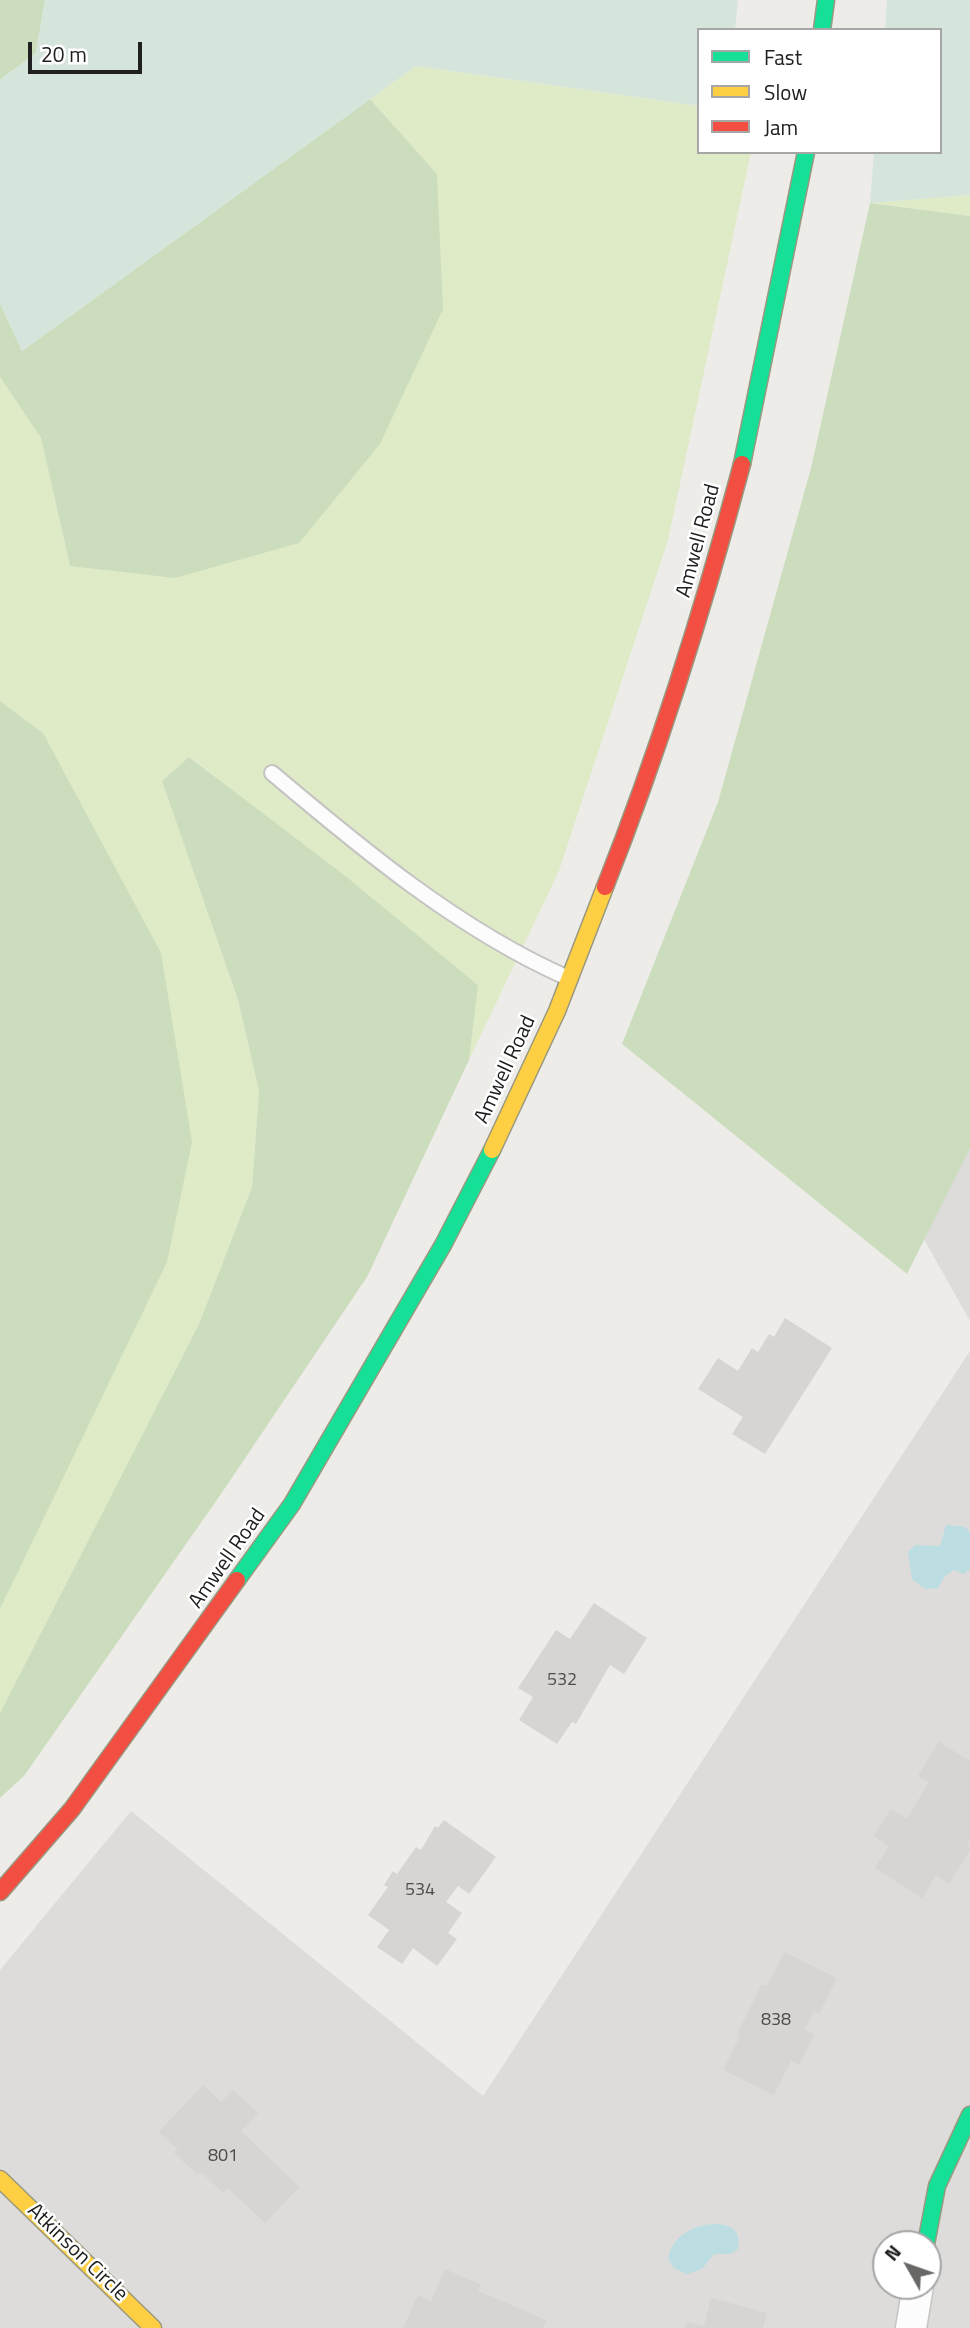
<!DOCTYPE html>
<style>
body{margin:0}
#map{position:relative;width:970px;height:2328px;overflow:hidden;background:#eeece9;font-family:"Titillium Web",sans-serif}
canvas{display:block}
.legend{position:absolute;left:697px;top:28px;width:245px;height:126px;box-sizing:border-box;background:#fff;border:2px solid #a6a6a6;margin:0;padding:9px 12px;list-style:none;font-size:21px;color:#202020}
.legend li{display:flex;align-items:center;gap:14px;height:35px}
.legend b{width:35px;border:2px solid #a6a6a6}
.north{position:absolute;left:872px;top:2230px;width:70px;height:70px;box-sizing:border-box;background:#fff;border:2px solid #a6a6a6;border-radius:50%;rotate:310deg;font-size:19px;font-weight:700;line-height:28px;text-align:center;color:#202020}
.north::after{content:'';display:block;margin:auto;width:24px;height:32px;background:#686766;clip-path:polygon(50% 0,100% 100%,50% 72%,0 100%)}
.scale{position:absolute;left:28px;top:42px;width:114px;height:32px;box-sizing:border-box;border:4px solid #202020;border-top:0;padding-left:9px;font-size:21px;line-height:24px;white-space:nowrap;color:#202020;-webkit-text-stroke:5px #fff;paint-order:stroke}
</style>
<div id="map">
<canvas width="970" height="2328"></canvas>
<ul class="legend">
<li><b style="height:9px;background:#16e098"></b>Fast</li>
<li><b style="height:9px;background:#ffcf43"></b>Slow</li>
<li><b style="height:9px;background:#f24e42"></b>Jam</li>
</ul>
<div class="north">N</div>
<div class="scale">20 m</div>
</div>
<script>
const g = document.querySelector('canvas').getContext('2d');
g.lineJoin = 'round';
function paint(path, color) {
  g.fillStyle = color;
  g.fill(path, 'evenodd');
}
function stroke(path, color, width, dash) {
  g.strokeStyle = color;
  g.lineWidth = width;
  g.lineCap = dash ? 'butt' : 'round';
  g.setLineDash(dash || []);
  g.stroke(path);
}
function write(font, color, halo, rows, align = 'center') {
  g.font = font + ' "Titillium Web",sans-serif';
  g.lineWidth = 5;
  g.setLineDash([]);
  g.textBaseline = 'middle';
  g.strokeStyle = halo;
  g.fillStyle = color;
  for (const [text, x, y, turn = 0] of rows) {
    g.save();
    g.translate(x, y);
    g.rotate((+turn || 0) * Math.PI / 180);
    g.textAlign = isNaN(turn) ? turn : align;
    if (halo) g.strokeText(text, 0, 0);
    g.fillText(text, 0, 0);
    g.restore();
  }
}
paint(new Path2D(`
 M970 1003V1321L911 1216Z
 M970 1351V2328H0V1970L131 1811 483 2096ZM886 2244H928V2286H886Z`), '#dddcda');
paint(new Path2D(`
 M416 66 699 106V152H751L668 540 559 871 469 1060 477 984 190 757 162 781 238 1000 259 1091 252 1187 199 1324 0 1713V1609L41 1519 43 733 0 701V377L41 438 70 566 437 174 370 99Z
 M970 195V216L870 203Z`), '#dfebc7');
paint(new Path2D(`
 M0 0H45L36 53 0 80Z
 M370 99 437 174 443 309 380 444 299 543 175 578 70 566 41 438 0 377V303L22 351Z
 M870 203 970 216V1148L907 1274 622 1044 718 802 811 468Z
 M0 701 43 733 161 953 192 1142 167 1262 0 1609Z
 M189 757 344 875 478 985 469 1060 367 1277 221 1494 24 1776 0 1798V1713L199 1324 252 1187 259 1091 238 1000 162 781Z`), '#ccddbe');
paint(new Path2D(`
 M45 0H738L735 30H699V106L416 66 22 351 0 303V80L36 53Z
 M887 0H970V195L870 203 874 152H940V30H885Z`), '#d6e5db');
paint(new Path2D(`
 M946 1525 965 1527 970 1532V1569L964 1574 954 1570 945 1576 938 1588 925 1589 912 1579 908 1552 915 1545 940 1546Z
 M718 2224C734 2226 741 2232 738 2249L731 2254H714L702 2269 687 2274 674 2268 668 2259C673 2234 695 2224 718 2224Z`), '#bcdee2');
paint(new Path2D(`
 M785 1318 832 1348 765 1454 732 1434 743 1417 698 1389 718 1358 738 1371 752 1348 758 1352 769 1334 774 1337Z
 M594 1603 647 1638 624 1674 610 1665 576 1724 572 1722 557 1744 519 1720 533 1697 518 1688 556 1630 570 1639Z
 M939 1742 970 1761V1839L967 1843 970 1850 949 1884 936 1875 922 1898 875 1868 889 1846 874 1836 891 1809 907 1819 929 1782 918 1776Z
 M444 1820 496 1857 469 1894 458 1886 446 1902 462 1913 448 1933 457 1939 437 1966 413 1948 402 1964 377 1947 389 1930 368 1915 388 1887 384 1885 393 1871 397 1874 416 1847 421 1850 435 1826 438 1828Z
 M785 1952 837 1978 819 2014 814 2011 805 2029 814 2034 799 2065 791 2061 774 2095 723 2070 740 2036 737 2034 762 1984 767 1986Z
 M203 2085 221 2102 233 2090 258 2113 241 2131 299 2187 265 2223 228 2188 224 2194 201 2172 198 2175 174 2153 178 2149 159 2132Z
 M445 2269 481 2285 478 2291 546 2320 543 2328H403L418 2295 431 2301Z
 M711 2298 767 2313 763 2328H685L687 2322 704 2326Z`), '#d7d4d1');
const lane = new Path2D(`
 M272 773C362 849 459 930 568 978`);
const street = new Path2D(`
 M911 2328 918 2286`);
const fast = new Path2D(`
 M822 30 826 0
 M742 464 806 152
 M237 1580 292 1504 443 1245 492 1150
 M926 2244 937 2186 970 2115`);
const slow = new Path2D(`
 M492 1150 557 1011 605 887
 M0 2179 153 2328`);
const jam = new Path2D(`
 M605 887C660 748 704 607 742 464
 M0 1892 72 1809 237 1580`);
stroke(lane, '#c5c4c3', 18);
stroke(street, '#c5c4c3', 33);
stroke(fast, '#999880', 19);
stroke(slow, '#999880', 19);
stroke(jam, '#999880', 19);
stroke(lane, '#fcfcfc', 14);
stroke(street, '#fcfcfc', 30);
stroke(fast, '#16e098', 16);
stroke(slow, '#ffcf43', 16);
stroke(jam, '#f24e42', 16);
write('18px', '#4e4d4c', null, [
 ["532",562,1681],
 ["534",420,1891],
 ["838",776,2021],
 ["801",223,2157]
]);
write('21px', '#202020', '#fff', [
 ["Amwell Road",699,541,-75],
 ["Amwell Road",506,1070,-65],
 ["Amwell Road",228,1559,-55],
 ["Atkinson Circle",77,2253,44]
]);
</script>
